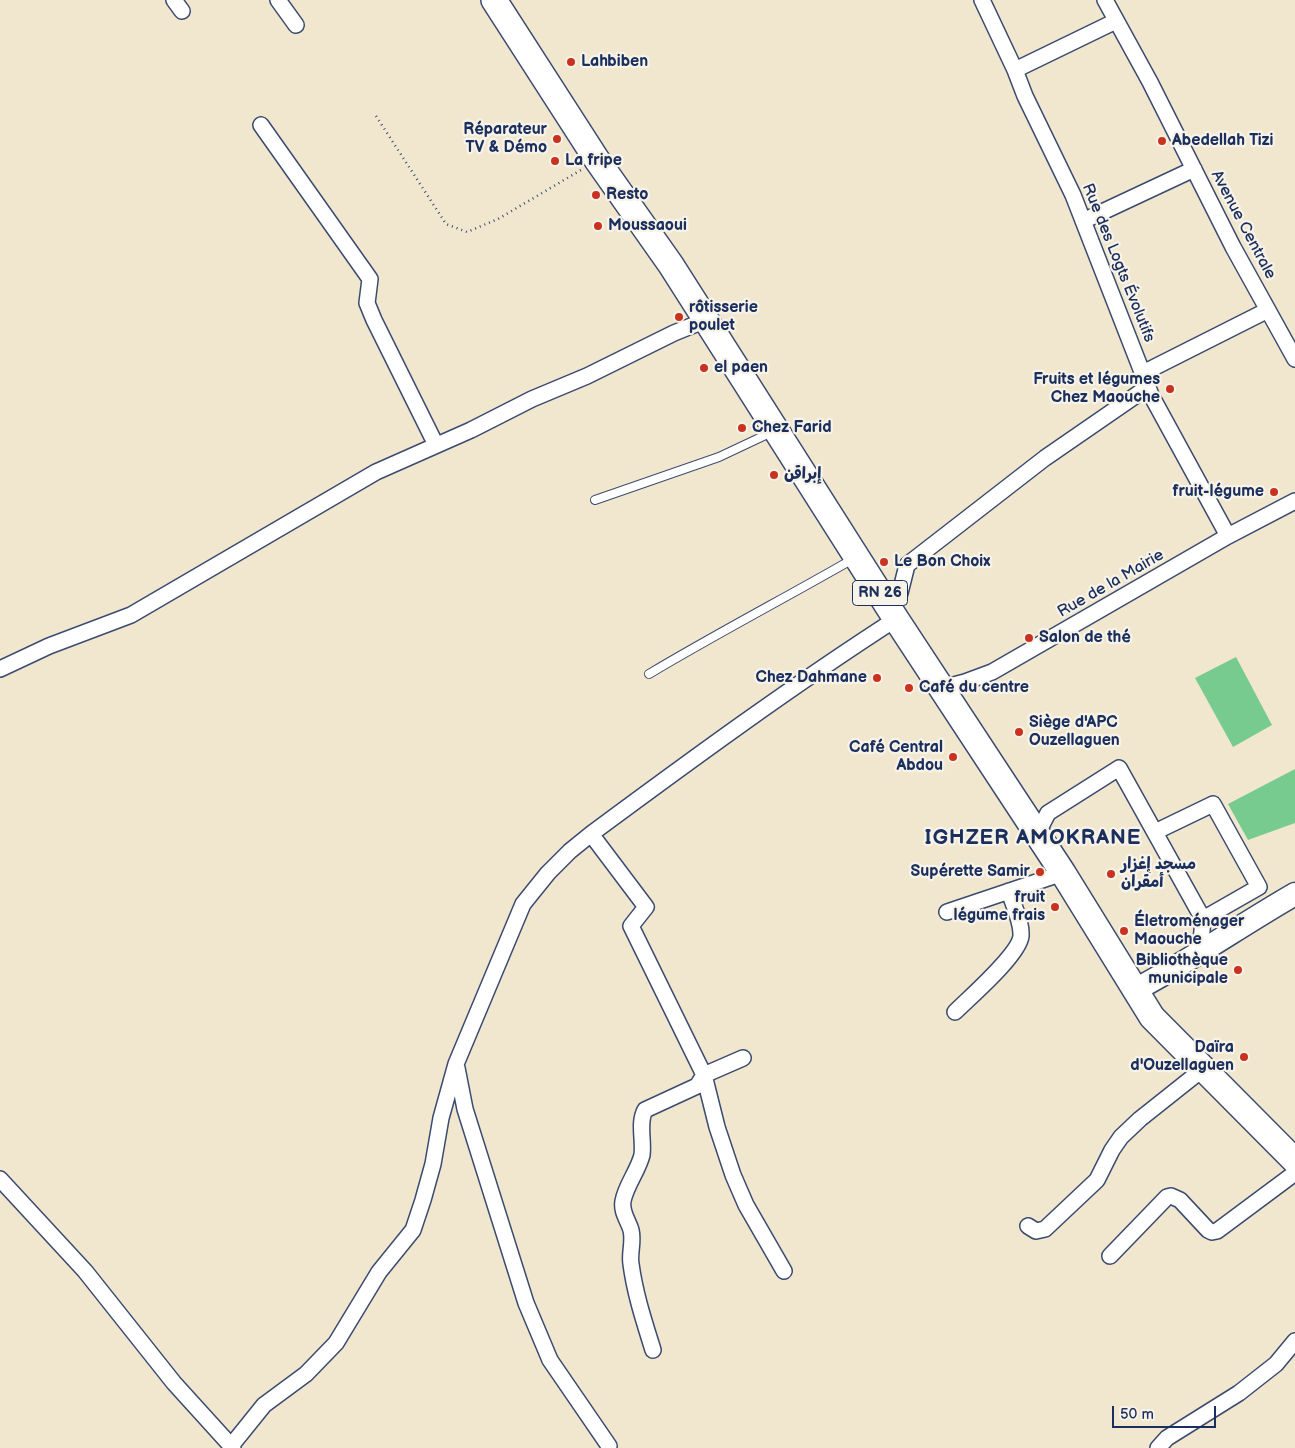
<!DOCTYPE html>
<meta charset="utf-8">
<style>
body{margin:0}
#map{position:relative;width:1295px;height:1448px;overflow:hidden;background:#f1e7cf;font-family:"Balsamiq Sans",sans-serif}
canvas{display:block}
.scale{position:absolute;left:1112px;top:1406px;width:104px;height:22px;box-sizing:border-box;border:2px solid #1b2f5e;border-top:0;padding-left:6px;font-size:15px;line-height:18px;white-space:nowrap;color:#1b2f5e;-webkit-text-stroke:4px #f7f3e8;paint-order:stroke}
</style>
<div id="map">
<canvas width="1295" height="1448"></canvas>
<div class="scale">50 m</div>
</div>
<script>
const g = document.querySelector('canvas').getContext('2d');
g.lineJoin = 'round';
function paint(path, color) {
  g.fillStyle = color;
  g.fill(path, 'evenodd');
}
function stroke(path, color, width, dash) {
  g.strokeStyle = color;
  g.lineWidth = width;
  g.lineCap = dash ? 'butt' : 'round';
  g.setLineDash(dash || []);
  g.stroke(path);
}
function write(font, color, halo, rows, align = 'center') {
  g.font = font + ' "Balsamiq Sans","Playpen Sans Arabic",sans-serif';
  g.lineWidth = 4.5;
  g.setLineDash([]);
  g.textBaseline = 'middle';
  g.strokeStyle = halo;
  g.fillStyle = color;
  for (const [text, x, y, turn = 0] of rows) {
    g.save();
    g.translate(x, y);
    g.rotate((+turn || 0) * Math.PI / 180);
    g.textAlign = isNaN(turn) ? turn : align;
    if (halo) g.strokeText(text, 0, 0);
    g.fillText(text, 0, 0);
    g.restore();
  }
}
paint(new Path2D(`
 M1236 657 1272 725 1233 747 1195 678Z
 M1295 769V823L1248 840 1228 804Z`), '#77cb8e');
const lane = new Path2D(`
 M595 500 719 457 772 432
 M649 674C716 634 785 598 853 559`);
const street = new Path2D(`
 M174 0 182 11
 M278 0 296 25
 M982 0 1015 70 1025 96 1073 195 1151 395 1228 536
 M1105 0 1150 82 1233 247 1295 359
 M1015 70 1116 21
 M261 125 370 279 367 303 374 320 436 445
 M1083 221 1194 169
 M1143 373 1268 310
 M890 609 900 593 907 565 1045 458 1148 387
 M0 669 49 646 131 615 376 472 471 430 532 399 587 376 674 333 706 320
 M942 688 965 682 992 672 1228 536 1295 501
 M1155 832 1213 804 1259 887 1203 919
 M591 834 646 907 631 926 704 1075 717 1127 733 1175 746 1205 784 1271
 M1037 834 1048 813 1119 768 1203 919 1200 954
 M947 912 1063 873
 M955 1012C970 997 1019 955 1021 936 1022 922 1013 905 1009 891
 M457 1068 465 1109 526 1303 550 1360 609 1446
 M0 1179 85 1271 174 1383 233 1448
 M1028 1226 1036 1231 1045 1229 1097 1180 1112 1150 1121 1137 1140 1119 1203 1069
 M1110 1256 1167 1197 1171 1196 1180 1200 1208 1230 1212 1232 1217 1231 1295 1173
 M653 1350C644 1321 635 1294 631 1264 629 1253 634 1242 631 1230 628 1220 621 1212 623 1201 626 1185 638 1171 642 1155 644 1140 638 1123 645 1110L697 1086 704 1075 743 1058
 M231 1446 264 1405 306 1374 336 1343 379 1272 413 1230 423 1200 433 1164 441 1118 456 1064 523 904 548 873 570 851 591 834C691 760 792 686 896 619
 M1158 1448 1167 1438 1239 1393 1276 1364 1295 1341`);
const secondary = new Path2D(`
 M1135 990C1190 961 1241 925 1295 894`);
const primary = new Path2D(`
 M494 0 597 160 671 265 706 320 896 619 1063 873 1152 1017 1295 1161`);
stroke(lane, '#3b4b6f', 10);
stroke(street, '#3b4b6f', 18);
stroke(secondary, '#3b4b6f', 25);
stroke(primary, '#3b4b6f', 28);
stroke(new Path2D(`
 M376 116 446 224 467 232 498 219 581 170`), '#3b4b6f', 2.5, [1, 4]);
stroke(lane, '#fff', 8);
stroke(street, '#fff', 15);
stroke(secondary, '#fff', 22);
stroke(primary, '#fff', 25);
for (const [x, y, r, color] of [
 [571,62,5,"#c8321e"],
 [557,139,5,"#c8321e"],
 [1162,141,5,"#c8321e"],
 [555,161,5,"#c8321e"],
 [596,195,5,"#c8321e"],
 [598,226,5,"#c8321e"],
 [679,317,5,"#c8321e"],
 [704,368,5,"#c8321e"],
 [1170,389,5,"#c8321e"],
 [742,428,5,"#c8321e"],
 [774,475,5,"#c8321e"],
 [1274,492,5,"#c8321e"],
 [884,562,5,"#c8321e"],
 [1029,638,5,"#c8321e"],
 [877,678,5,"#c8321e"],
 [909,688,5,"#c8321e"],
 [1019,732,5,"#c8321e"],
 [953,757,5,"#c8321e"],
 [1040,872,5,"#c8321e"],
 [1111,874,5,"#c8321e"],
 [1055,907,5,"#c8321e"],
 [1124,931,5,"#c8321e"],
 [1238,970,5,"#c8321e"],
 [1244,1057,5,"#c8321e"]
]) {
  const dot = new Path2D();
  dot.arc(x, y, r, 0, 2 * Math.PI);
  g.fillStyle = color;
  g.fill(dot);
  stroke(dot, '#f7f3e8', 2);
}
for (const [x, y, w] of [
 [880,593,55]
]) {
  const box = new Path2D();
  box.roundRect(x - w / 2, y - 12.5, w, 25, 4);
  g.fillStyle = '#f7f3e8';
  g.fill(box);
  stroke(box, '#1b2f5e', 1);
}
write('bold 15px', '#1b2f5e', null, [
 ["RN 26",880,593]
]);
write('bold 16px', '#1b2f5e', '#f7f3e8', [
 ["Lahbiben",581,62],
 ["Réparateur",547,130,"right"],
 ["TV & Démo",547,148,"right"],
 ["Abedellah Tizi",1172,141],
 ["La fripe",565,161],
 ["Resto",606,195],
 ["Moussaoui",608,226],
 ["rôtisserie",689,308],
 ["poulet",689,326],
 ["el paen",714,368],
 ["Fruits et légumes",1160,380,"right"],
 ["Chez Maouche",1160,398,"right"],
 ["Chez Farid",752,428],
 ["إبراقن",784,475],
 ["fruit-légume",1264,492,"right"],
 ["Le Bon Choix",894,562],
 ["Salon de thé",1039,638],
 ["Chez Dahmane",867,678,"right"],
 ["Café du centre",919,688],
 ["Siège d'APC",1029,723],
 ["Ouzellaguen",1029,741],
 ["Café Central",943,748,"right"],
 ["Abdou",943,766,"right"],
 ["مسجد إغزار",1121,865],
 ["أمقران",1121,883],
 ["Supérette Samir",1030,872,"right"],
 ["fruit",1045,898,"right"],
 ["légume frais",1045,916,"right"],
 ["Életroménager",1134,922],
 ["Maouche",1134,940],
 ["Bibliothèque",1228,961,"right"],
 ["municipale",1228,979,"right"],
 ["Daïra",1234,1048,"right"],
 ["d'Ouzellaguen",1234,1066,"right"]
], 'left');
write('16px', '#1b2f5e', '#f7f3e8', [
 ["Avenue Centrale",1243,225,62],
 ["Rue des Logts Évolutifs",1118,263,68],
 ["Rue de la Mairie",1111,584,-30]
]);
g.letterSpacing = '1px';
write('bold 21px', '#1b2f5e', '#f7f3e8', [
 ["IGHZER AMOKRANE",1033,839]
]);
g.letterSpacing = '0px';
</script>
